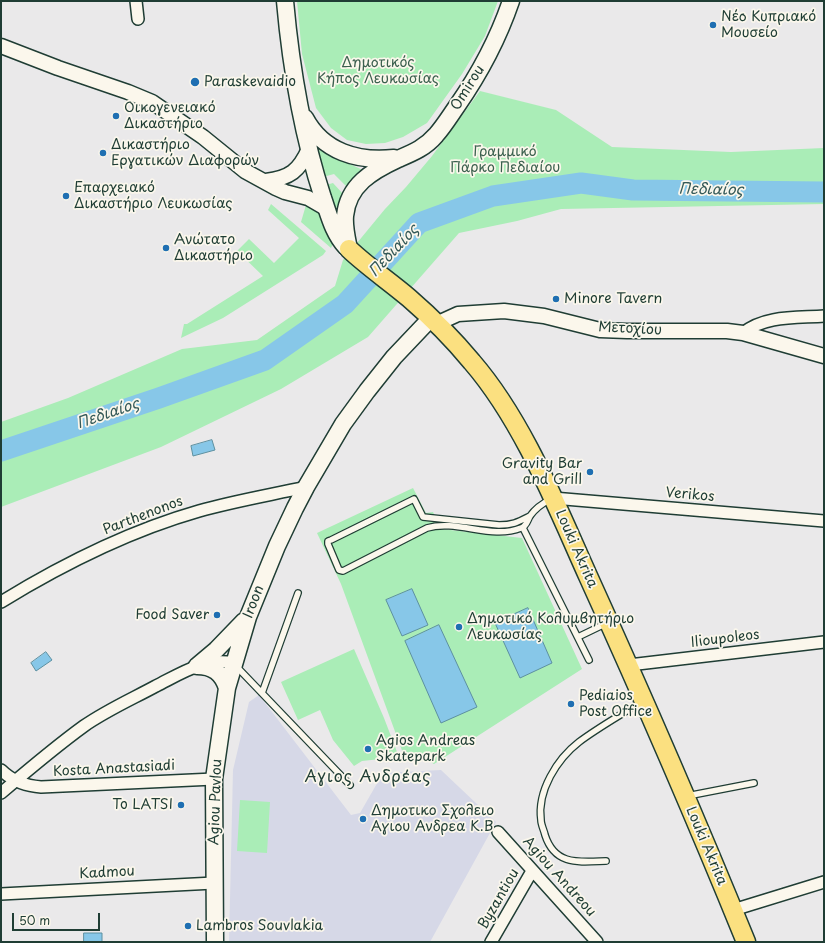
<!DOCTYPE html>
<meta charset="utf-8">
<style>
body{margin:0}
#map{position:relative;width:825px;height:943px;overflow:hidden;background:#eae9ea;font-family:"Playpen Sans",sans-serif}
canvas{display:block}
.frame{position:absolute;inset:0;border:2px solid #1f3d34;pointer-events:none}
.scale{position:absolute;left:12px;top:913px;width:88px;height:18px;box-sizing:border-box;border:2px solid #1f3d34;border-top:0;padding-left:5px;font-size:12px;line-height:14px;white-space:nowrap;color:#1f3d34;-webkit-text-stroke:3px #fbf7ec;paint-order:stroke}
</style>
<div id="map">
<canvas width="825" height="943"></canvas>
<div class="frame"></div>
<div class="scale">50 m</div>
</div>
<script>
const g = document.querySelector('canvas').getContext('2d');
g.lineJoin = 'round';
function paint(path, color) {
  g.fillStyle = color;
  g.fill(path, 'evenodd');
}
function stroke(path, color, width, dash) {
  g.strokeStyle = color;
  g.lineWidth = width;
  g.lineCap = dash ? 'butt' : 'round';
  g.setLineDash(dash || []);
  g.stroke(path);
}
function write(font, color, halo, rows, align = 'center') {
  g.font = font + ' "Playpen Sans",sans-serif';
  g.lineWidth = 3.5;
  g.setLineDash([]);
  g.textBaseline = 'middle';
  g.strokeStyle = halo;
  g.fillStyle = color;
  for (const [text, x, y, turn = 0] of rows) {
    g.save();
    g.translate(x, y);
    g.rotate((+turn || 0) * Math.PI / 180);
    g.textAlign = isNaN(turn) ? turn : align;
    if (halo) g.strokeText(text, 0, 0);
    g.fillText(text, 0, 0);
    g.restore();
  }
}
paint(new Path2D(`
 M259 695 351 815 360 813 383 773 441 770 496 822 430 942H229L233 770 249 702Z`), '#d6d8e7');
paint(new Path2D(`
 M297 1H498L485 36 462 74 427 123 403 137 385 143 366 144 347 140 331 128 316 108 302 54Z
 M480 91 556 110 612 147 731 152 824 148V204L561 209 517 221 459 233 368 337 281 389 161 447 1 507V422L68 398 182 349 257 340 335 286 343 260 385 209 406 187 432 156Z
 M317 149 365 171 348 188 334 174 323 177Z
 M333 183 344 195 339 207 333 208 326 185Z
 M271 204 326 251 323 255 223 318 181 338 184 324H187L263 276 237 251 249 239 274 263 299 238 268 210Z
 M306 205C326 213 328 224 333 244L331 248 301 222Z
 M413 488 426 513 433 512 441 529 522 538 582 669 434 764 422 757 404 756 341 584 317 533Z
 M354 649 384 718 399 757 362 761 354 766 333 740 320 710 298 720 281 682Z
 M240 800 270 802 267 853 237 851Z`), '#aaedb7');
const water = new Path2D(`
 M212 440 215 450 193 456 191 446Z
 M412 589 428 625 402 636 386 600Z
 M528 608 552 663 520 678 495 623Z
 M439 625 477 707 441 723 405 641Z
 M46 652 52 660 36 671 31 663Z
 M84 933H102V942H84Z`);
paint(water, '#87c7e8');
stroke(water, '#5d90a0', 1);
stroke(new Path2D(`
 M1 451 159 398 265 360 345 304 419 223 493 196 581 183 633 190 824 192`), '#87c7e8', 21);
const service = new Path2D(`
 M530 516C518 522 513 525 499 525L423 517 414 499 331 540 328 541V544L339 570 343 571 427 528C457 519 491 540 521 528 527 526 527 521 530 516 535 509 543 503 551 499
 M523 528 589 660
 M578 637 607 623
 M235 665 350 785
 M262 693 298 593
 M687 796 754 783
 M606 861C579 862 555 866 545 835 544 830 541 825 541 820 537 791 557 759 579 742 599 727 621 715 641 702`);
const minor = new Path2D(`
 M136 1 138 19
 M743 333C765 315 797 318 824 316
 M553 498 824 521
 M1 602C63 564 129 531 199 511 234 501 270 495 306 487
 M629 665 824 642
 M1 770C12 781 25 786 41 787L214 779
 M1 793C28 770 55 747 84 726 107 710 132 699 156 686 180 674 205 657 233 663
 M498 832 597 942
 M1 894 214 883
 M733 910 824 882
 M491 942 532 871`);
const tertiary = new Path2D(`
 M1 46 58 68 128 92 152 102 203 137 245 171 276 188 285 192 308 198 327 209
 M266 181C290 178 299 171 309 149
 M436 324 458 314 504 311 544 316 600 330 627 331H727L743 333 824 356`);
const secondary = new Path2D(`
 M285 1C291 68 302 134 323 198 329 215 333 233 346 247
 M305 118C323 152 358 162 394 158
 M349 249C347 239 344 227 345 216 348 185 372 171 398 159 412 153 425 148 436 135 444 126 450 116 457 106 480 73 498 39 511 1
 M197 666 216 650 244 621
 M197 666C213 666 222 673 227 688
 M215 942 214 779 227 688 248 617 277 546 295 508 306 487 343 424 367 391 394 357 431 318`);
const primary = new Path2D(`
 M349 249C368 267 389 281 409 298 431 317 453 339 472 362 523 421 556 505 588 576 643 697 696 819 746 942`);
stroke(service, '#1f3d34', 8);
stroke(minor, '#1f3d34', 14);
stroke(tertiary, '#1f3d34', 17);
stroke(secondary, '#1f3d34', 19);
stroke(primary, '#1f3d34', 21);
stroke(service, '#fbf7ec', 5.5);
stroke(minor, '#fbf7ec', 11);
stroke(tertiary, '#fbf7ec', 14);
stroke(secondary, '#fbf7ec', 16);
stroke(primary, '#fbe080', 18);
for (const [x, y, r, color] of [
 [713,25,4,"#1f6fb2"],
 [195,82,5,"#1f6fb2"],
 [116,116,4,"#1f6fb2"],
 [103,153,4,"#1f6fb2"],
 [66,196,4,"#1f6fb2"],
 [166,248,4,"#1f6fb2"],
 [556,299,4,"#1f6fb2"],
 [590,472,4,"#1f6fb2"],
 [217,615,4,"#1f6fb2"],
 [459,627,4,"#1f6fb2"],
 [571,704,4,"#1f6fb2"],
 [368,749,4,"#1f6fb2"],
 [181,805,4,"#1f6fb2"],
 [363,819,4,"#1f6fb2"],
 [188,926,4,"#1f6fb2"]
]) {
  const dot = new Path2D();
  dot.arc(x, y, r, 0, 2 * Math.PI);
  g.fillStyle = color;
  g.fill(dot);
  stroke(dot, '#fbf7ec', 1.5);
}
write('14px', '#1f3d34', '#fbf7ec', [
 ["Νέο Κυπριακό",721,17],
 ["Μουσείο",721,33],
 ["Paraskevaidio",204,82],
 ["Οικογενειακό",124,108],
 ["Δικαστήριο",124,124],
 ["Δικαστήριο",111,145],
 ["Εργατικών Διαφορών",111,161],
 ["Επαρχειακό",74,188],
 ["Δικαστήριο Λευκωσίας",74,204],
 ["Ανώτατο",174,240],
 ["Δικαστήριο",174,256],
 ["Minore Tavern",564,299],
 ["Gravity Bar",582,464,"right"],
 ["and Grill",582,480,"right"],
 ["Food Saver",209,615,"right"],
 ["Δημοτικό Κολυμβητήριο",467,619],
 ["Λευκωσίας",467,635],
 ["Pediaios",579,696],
 ["Post Office",579,712],
 ["Agios Andreas",376,741],
 ["Skatepark",376,757],
 ["To LATSI",173,805,"right"],
 ["Δημοτικο Σχολειο",371,811],
 ["Αγιου Ανδρεα Κ.Β",371,827],
 ["Lambros Souvlakia",196,926]
], 'left');
write('14px', '#3b604e', '#fbf7ec', [
 ["Δημοτικός",378,63],
 ["Κήπος Λευκωσίας",378,79],
 ["Γραμμικό",505,152],
 ["Πάρκο Πεδιαίου",505,168]
]);
write('14px', '#1f3d34', '#fbf7ec', [
 ["Omirou",468,88,-58],
 ["Μετοχίου",630,329,3],
 ["Verikos",690,495,5],
 ["Parthenonos",143,516,-21],
 ["Louki Akrita",576,549,66],
 ["Iroon",254,602,-69],
 ["Ilioupoleos",725,639,-7],
 ["Kosta Anastasiadi",114,769,-3],
 ["Agiou Pavlou",216,802,-88],
 ["Louki Akrita",706,846,67],
 ["Kadmou",107,873,-3],
 ["Agiou Andreou",559,877,48],
 ["Byzantiou",499,899,-60]
]);
write('italic 15px', '#345958', '#fbf7ec', [
 ["Πεδιαίος",711,190,1],
 ["Πεδιαίος",394,251,-47],
 ["Πεδιαίος",108,414,-19]
]);
g.letterSpacing = '1px';
write('16px', '#1f3d34', '#fbf7ec', [
 ["Αγιος Ανδρέας",368,778]
]);
g.letterSpacing = '0px';
</script>
